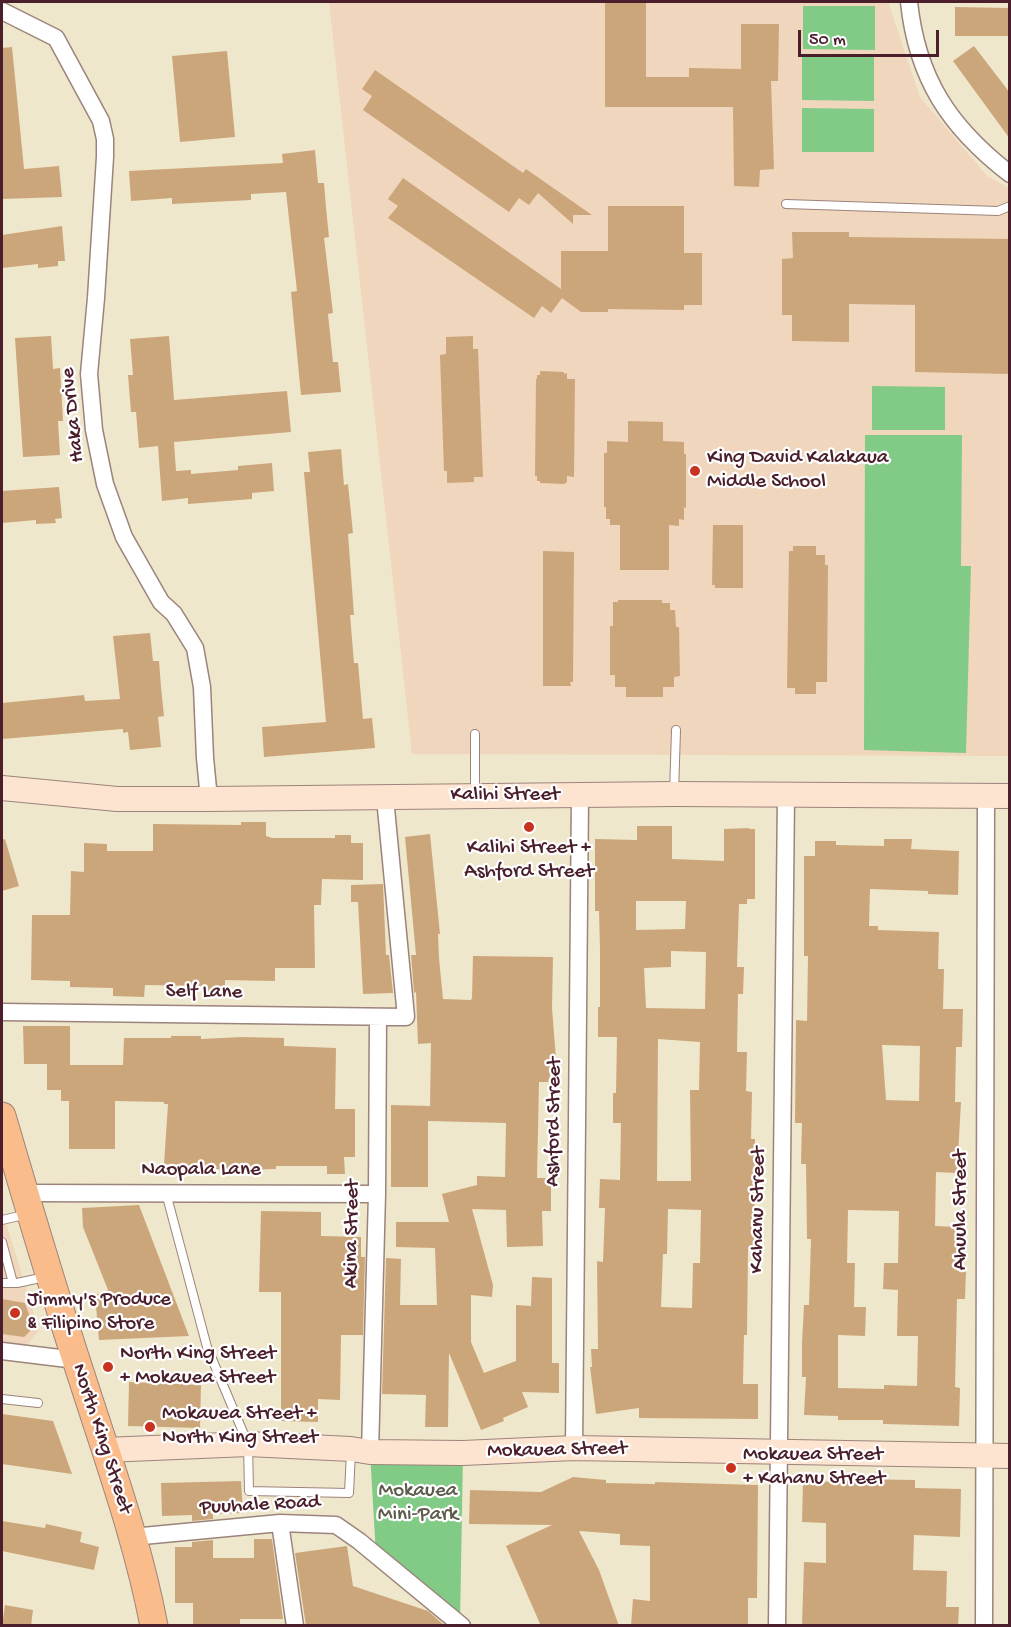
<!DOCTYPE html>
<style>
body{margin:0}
#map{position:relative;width:1011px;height:1627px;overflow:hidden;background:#efe7cb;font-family:"Gochi Hand",sans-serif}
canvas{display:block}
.frame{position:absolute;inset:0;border:3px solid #4a1f2b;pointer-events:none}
.scale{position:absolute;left:798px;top:30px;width:141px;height:27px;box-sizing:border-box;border:3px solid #4a1f2b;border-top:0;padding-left:8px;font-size:18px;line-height:21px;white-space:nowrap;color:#4a1f2b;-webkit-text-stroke:4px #fff;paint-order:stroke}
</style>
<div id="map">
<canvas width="1011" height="1627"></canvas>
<div class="frame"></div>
<div class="scale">50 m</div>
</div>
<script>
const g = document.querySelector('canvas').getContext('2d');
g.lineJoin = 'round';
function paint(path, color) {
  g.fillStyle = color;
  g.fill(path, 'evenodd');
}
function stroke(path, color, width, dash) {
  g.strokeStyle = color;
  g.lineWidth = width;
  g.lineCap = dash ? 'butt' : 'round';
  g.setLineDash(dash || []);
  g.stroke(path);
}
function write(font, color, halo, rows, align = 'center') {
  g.font = font + ' "Gochi Hand",sans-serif';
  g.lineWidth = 4.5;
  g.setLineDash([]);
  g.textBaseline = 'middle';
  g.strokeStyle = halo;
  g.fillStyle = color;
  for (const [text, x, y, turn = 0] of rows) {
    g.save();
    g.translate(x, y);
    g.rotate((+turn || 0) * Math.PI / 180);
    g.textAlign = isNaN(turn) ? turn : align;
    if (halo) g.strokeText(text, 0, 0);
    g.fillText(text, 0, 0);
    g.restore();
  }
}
paint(new Path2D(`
 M329 2H888L920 97 987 176 1009 188V756L412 754Z
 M2 1210 39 1330 29 1343 24 1345 2 1343Z`), '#efd6bc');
paint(new Path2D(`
 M803 6H875V50L803 49Z
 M802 57H874V101L802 100Z
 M802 108 874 109V152H802Z
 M872 386 945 387V430H872Z
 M865 435H962L961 566H971L966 753 864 750Z
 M370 1452 463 1453 460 1624 376 1555Z`), '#81cb87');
paint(new Path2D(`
 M605 2H646V77H689V68L741 69V24H779L778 81H771L774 169 760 170 759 187 734 186 733 107H605Z
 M955 7 1010 8V36H955Z
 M974 46 1010 93V139L953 61Z
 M12 47 24 169 59 166 62 197 2 199V48Z
 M227 51 235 137 180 142 172 56Z
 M375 70 523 173 526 169 592 215H573V224L538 193 529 205 519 198 509 212 363 110 372 96 362 89Z
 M315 150 318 183H324L326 208 329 237 324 238 333 313 328 314 333 362H338L341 392 301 395 291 292 297 291 286 192 251 194V200L172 204V198L131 201 129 171 283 163 282 154Z
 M403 178 561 289V251H608V206H684V253H702V305H684V310L608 309V312H581L562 298 551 313 542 306 534 318 388 218 398 206 388 199Z
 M62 226 65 261H58V266L38 268V264L2 268V235Z
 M792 232H849V237L1010 239V374L915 372V305L849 304V342L792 341V315H782V259L793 258Z
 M51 336 53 369 60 368 63 421H58L60 455 23 457 15 338Z
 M169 336 174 400 287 391 291 432 174 442 176 471 191 470V474L238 470V466L272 463 274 491 252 493V499L188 504V498L162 501 158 446 139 448 136 412H131L128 375H133L130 339Z
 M473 336V349H478L483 477H474V482L447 483V471H444L440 355 446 354V337Z
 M540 371 564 372V374L567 373V379H575L574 477 567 476V482L564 484 540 483V481H537V476H535L536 379H537V375H540Z
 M628 421 663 422V441L684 442V454H686V508L684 507V520L679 519V526L669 525V570H620V525H610V519H606V507H604V453H607V441L628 442Z
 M341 449 344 485 348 484 353 533 348 534 354 615H350L354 663H358L363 719 372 718 375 748 264 757 262 727 326 722 304 472H310L308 452Z
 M59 487 62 518 55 519 56 523 36 524V520L2 523V491Z
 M713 525H743V588H715V585H712Z
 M793 546H816V555H825V565H828L827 682H816V694H795V688H787L789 551H793Z
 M543 551 574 552 573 682H570L571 686H543Z
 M618 600H662V603H670V610H675L676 627H679L680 676 674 677V687H663V697H626V687H615V675H610V626H613V602H618Z
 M150 633 153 661H159L161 687 164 716 158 717 161 747 130 750 128 732 123 733V729L2 739V703L84 695 85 701 120 699 113 636Z
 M241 822H266V836L272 838H335V835H351V843H363V880L322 879 321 905H314L315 968H275V981L225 980V990L204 992 203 986 145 985 144 997 113 996V988L70 987V981L31 980 32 915H70L71 871 84 872V843L107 844V851H153V824L241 825Z
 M637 826H672V859L724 861V829L749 828V829H755V899H747V904H739L737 967H744L743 994H738L737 1052H747L746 1091 752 1092 751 1139H755L754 1250H748L747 1335H744L743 1384H758V1419L639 1418V1408L596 1414 590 1367H592L591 1349H598L597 1261 603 1262 605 1208H599L600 1179 620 1180 621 1123H613V1093H616L617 1037H598V1007H600V949L599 911H595V839L637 840ZM636 901H686L685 929 636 930ZM671 951 706 952 705 1009 646 1008 644 968 671 967ZM658 1039 700 1042 699 1090H690L691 1181H657ZM668 1209 701 1210 700 1263H693L692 1308 661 1307 663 1254H667Z
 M430 834 440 934H438L439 958 443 999 471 1000 472 998 473 956 553 957 552 1008 556 1059H550V1082H539L537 1178H551V1211H542L543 1246 507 1247 506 1210 472 1209 493 1285 492 1297 471 1295V1342L484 1373 516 1361V1305L531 1306 532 1277 552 1278V1363H559V1393L522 1392 528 1407 503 1418 504 1421 481 1430 449 1353 448 1427H425L426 1395 382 1394 386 1258 401 1259 400 1305H437L435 1248 396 1247V1222H449L442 1194 477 1185V1176L505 1177 506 1123 428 1121V1187H391V1105L430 1106 431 1043 418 1044 416 992 414 993 411 955H416L405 837Z
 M5 839 19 886 2 891V840Z
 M884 839H912L911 849 959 851 958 895 928 894V891L870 889 869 926H878V930L939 932 938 969H944L943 1009H963L962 1047H956L955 1102H961L957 1173 936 1172 935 1226 958 1227 957 1271H966L965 1299H957L955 1387 960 1388 959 1426 883 1424V1420H838V1416L804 1415 806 1377H802V1343L804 1305H809L811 1239H807L806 1164H801L802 1123H795L796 1020 807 1021 808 956H804V856H815V841H836V845L884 846ZM882 1045 920 1046 919 1101 886 1100ZM848 1210 899 1211 898 1263H884L883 1289 898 1290 897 1336H918L917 1386 884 1385V1389L838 1388V1335L865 1336 866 1307H854L855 1263H847Z
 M383 884 386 955H389L393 993 363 994 358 902H351V885Z
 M23 1026H70V1065H123L124 1038H171V1036H201V1039L242 1037 284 1038V1046L336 1048 335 1109H355V1157H344L345 1174H327V1166H276V1169L241 1170 213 1169 164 1164 168 1104H164V1102L115 1101V1149H69V1101H61V1090H47V1064H24Z
 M139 1205 189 1336 99 1340 95 1295 108 1290 83 1227 82 1208Z
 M261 1211 321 1212V1236L361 1237V1257H365L363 1335H341L340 1400 318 1399V1422L281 1421V1292H259Z
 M2 1299 25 1303 32 1323 31 1330 24 1337 2 1334Z
 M129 1382 201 1385 200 1428 128 1426Z
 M2 1414 53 1421 72 1474 2 1464Z
 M573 1477 606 1480V1483L655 1484V1482L758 1485 757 1598H748V1626H631L633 1599 650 1601V1546L620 1545V1534L579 1531 599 1570 619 1626H541L506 1546 552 1525 469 1524 470 1490 541 1492Z
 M847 1479 915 1480V1488L961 1489 960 1537 914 1535 913 1570 947 1571 946 1607H959L958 1626H802L804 1562 826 1563V1523L802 1522 803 1481 847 1482Z
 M241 1481 243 1513 213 1514V1519L192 1521V1515L162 1516 161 1483Z
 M2 1521 45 1528 46 1524 82 1532 80 1542 99 1547 94 1570 2 1551Z
 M254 1539H272L283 1619H240V1626H193V1603H175V1547H192V1542L213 1540V1558H254Z
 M347 1546 353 1586 428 1611 445 1626H306L295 1553Z
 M5 1605 33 1610 31 1626H2Z`), '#cca67b');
const lane = new Path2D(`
 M786 204 998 211 1010 206
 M475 793V734
 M674 794 676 730
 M166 1193 207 1347 248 1444 249 1491 349 1493 351 1452
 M2 1220 28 1214
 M2 1242 13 1283
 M2 1283H17L45 1277
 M2 1399 38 1403`);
const street = new Path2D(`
 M909 2C917 78 949 127 1010 174
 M2 11 56 38 101 121 105 139V157L96 298 89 374 94 430 105 484 124 537 161 602 174 614 195 648 202 687 205 758 209 799
 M2 1012 406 1017 385 798
 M24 1193 377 1194
 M2 1351 76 1360
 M574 1448 580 796
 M370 1452 377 1194 378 1018
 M280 1523 295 1626
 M132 1537 280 1523 336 1525 359 1541 462 1626
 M777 1626 786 796
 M984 1626 986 795`);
const secondary = new Path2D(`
 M2 788 117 799H209L674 794 1010 796
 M105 1450 248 1444 351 1449 370 1452 463 1453 574 1448 1010 1456`);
const primary = new Path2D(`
 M2 1116C28 1205 54 1293 83 1381 109 1462 138 1542 154 1626`);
stroke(lane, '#9c837b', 10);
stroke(street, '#9c837b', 19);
stroke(secondary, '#9c837b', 26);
stroke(primary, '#9c837b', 29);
stroke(lane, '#fff', 8);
stroke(street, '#fff', 16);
stroke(secondary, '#fde4d1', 24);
stroke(primary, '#fabc8b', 27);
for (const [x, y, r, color] of [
 [695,471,6,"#c8321e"],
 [529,827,6,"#c8321e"],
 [15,1313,6,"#c8321e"],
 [108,1367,6,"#c8321e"],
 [150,1427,6,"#c8321e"],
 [731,1468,6,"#c8321e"]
]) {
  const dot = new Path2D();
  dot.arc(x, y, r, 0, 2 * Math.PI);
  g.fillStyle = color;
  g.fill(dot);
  stroke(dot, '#fff', 2);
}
write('21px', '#4a1f2b', '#fff', [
 ["Haka Drive",74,415,-96],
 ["Kalihi Street",505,796],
 ["Self Lane",204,993,1],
 ["Ashford Street",555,1122,-89],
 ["Naopala Lane",201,1171],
 ["Kahanu Street",759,1210,-89],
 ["Ahuula Street",962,1210,-90],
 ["Akina Street",353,1234,-89],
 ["North King Street",101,1439,72],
 ["Mokauea Street",557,1451,-1],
 ["Puuhale Road",260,1506,-3]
]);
write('21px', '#4a1f2b', '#fff', [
 ["King David Kalakaua",707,459],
 ["Middle School",707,483],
 ["Kalihi Street +",529,849,"center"],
 ["Ashford Street",529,873,"center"],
 ["Jimmy's Produce",27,1301],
 ["& Filipino Store",27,1325],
 ["North King Street",120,1355],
 ["+ Mokauea Street",120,1379],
 ["Mokauea Street +",162,1415],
 ["North King Street",162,1439],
 ["Mokauea Street",743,1456],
 ["+ Kahanu Street",743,1480]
], 'left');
write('21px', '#5d5b4b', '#fff', [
 ["Mokauea",418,1492],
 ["Mini-Park",418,1516]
]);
</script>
